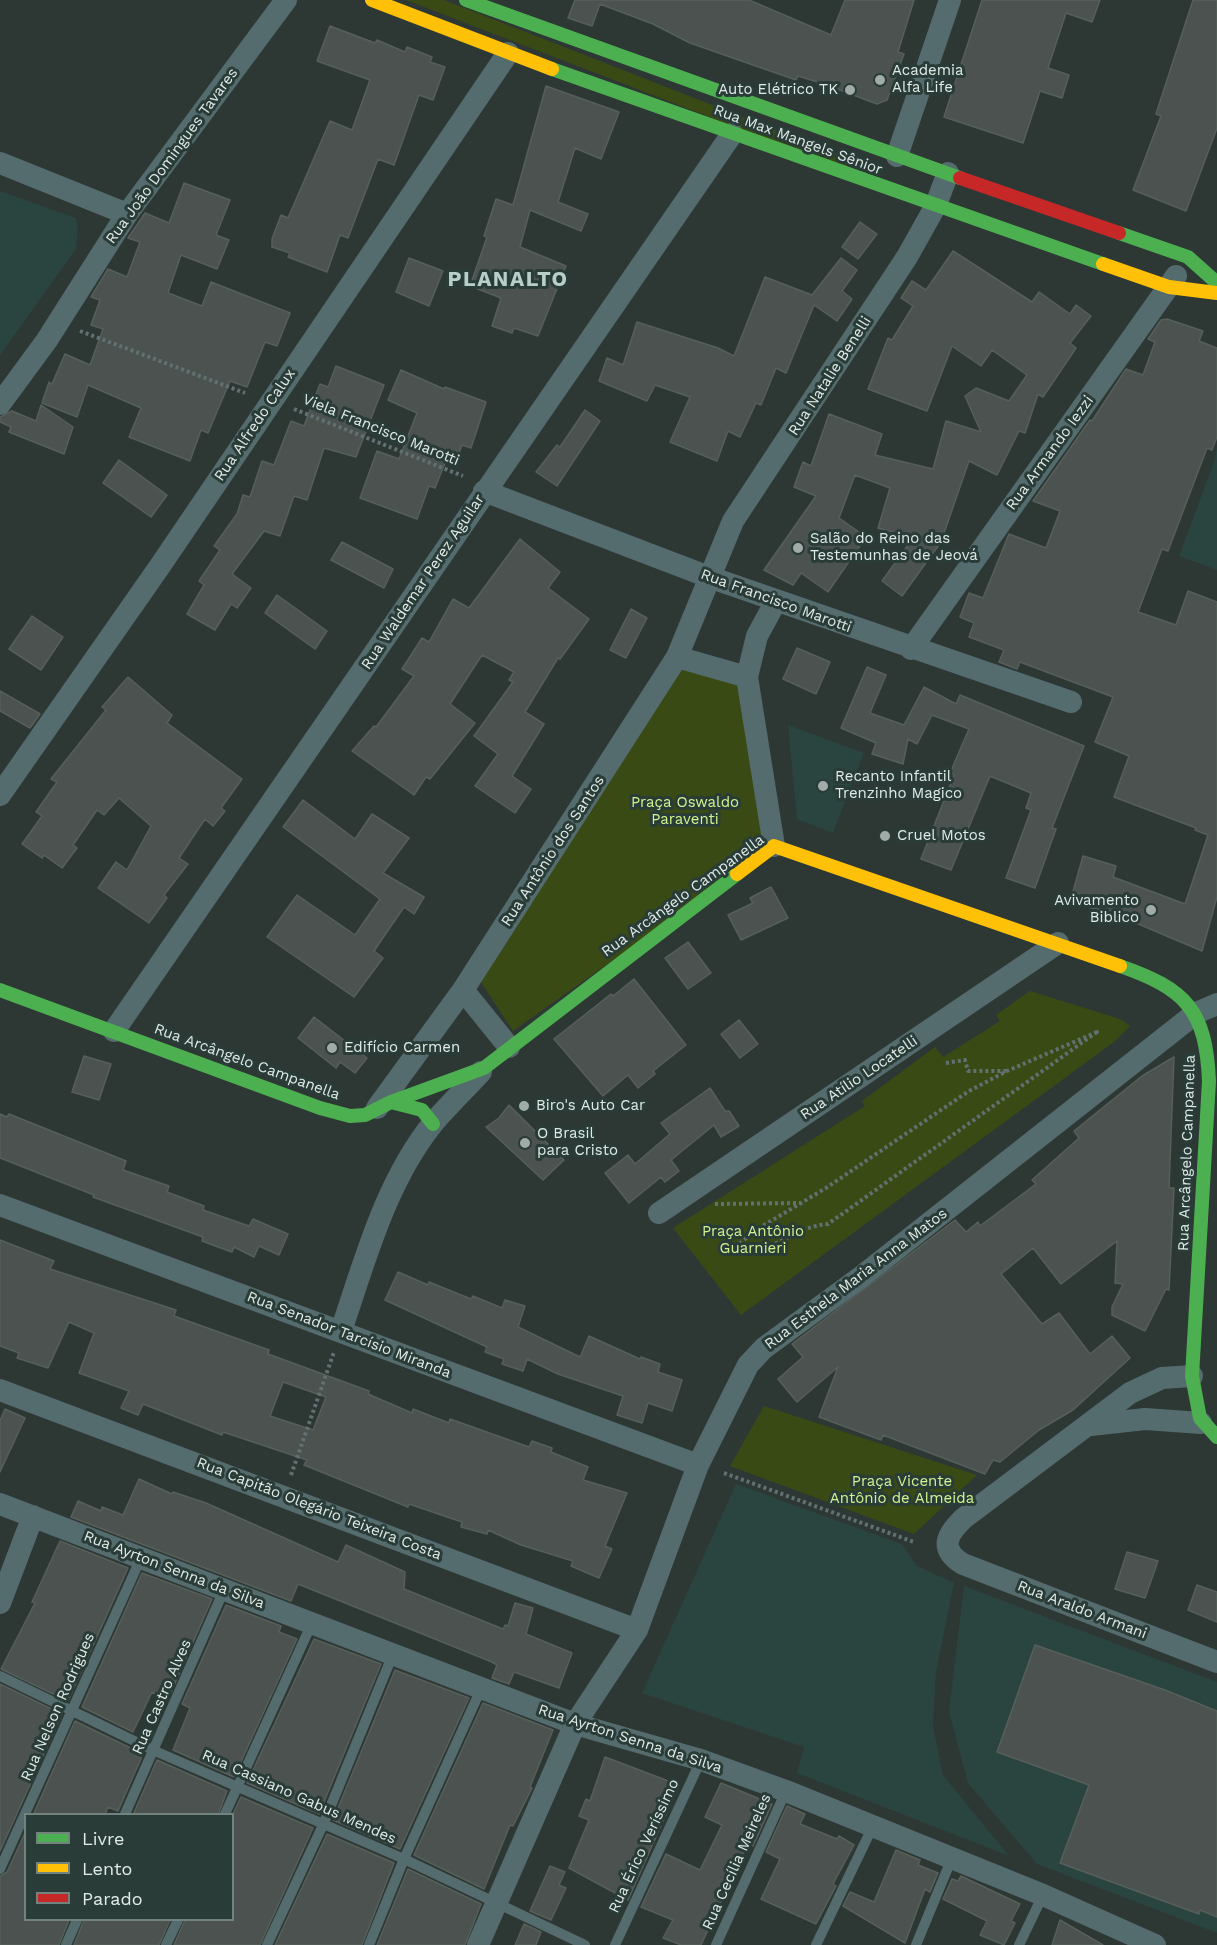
<!DOCTYPE html>
<meta charset="utf-8">
<style>
body{margin:0}
#map{position:relative;width:1217px;height:1945px;overflow:hidden;background:#2d3835;font-family:"Work Sans",sans-serif}
canvas{display:block}
.legend{position:absolute;left:24px;top:1813px;width:210px;height:108px;box-sizing:border-box;background:#293c38;border:2px solid #72827e;margin:0;padding:8px 10px;list-style:none;font-size:18px;color:#e0ebe8}
.legend li{display:flex;align-items:center;gap:12px;height:30px}
.legend b{width:30px;border:2px solid #72827e}
</style>
<div id="map">
<canvas width="1217" height="1945"></canvas>
<ul class="legend">
<li><b style="height:8px;background:#4caf50"></b>Livre</li>
<li><b style="height:8px;background:#ffc107"></b>Lento</li>
<li><b style="height:8px;background:#c62828"></b>Parado</li>
</ul>
</div>
<script>
const g = document.querySelector('canvas').getContext('2d');
g.lineJoin = 'round';
function paint(path, color) {
  g.fillStyle = color;
  g.fill(path, 'evenodd');
}
function stroke(path, color, width, dash) {
  g.strokeStyle = color;
  g.lineWidth = width;
  g.lineCap = dash ? 'butt' : 'round';
  g.setLineDash(dash || []);
  g.stroke(path);
}
function write(font, color, halo, rows, align = 'center') {
  g.font = font + ' "Work Sans",sans-serif';
  g.lineWidth = 6;
  g.setLineDash([]);
  g.textBaseline = 'middle';
  g.strokeStyle = halo;
  g.fillStyle = color;
  for (const [text, x, y, turn = 0] of rows) {
    g.save();
    g.translate(x, y);
    g.rotate((+turn || 0) * Math.PI / 180);
    g.textAlign = isNaN(turn) ? turn : align;
    if (halo) g.strokeText(text, 0, 0);
    g.fillText(text, 0, 0);
    g.restore();
  }
}
paint(new Path2D(`
 M0 191 76 218 78 229 76 249 0 355Z
 M1217 447V570L1179 556 1215 459Z
 M788 725 864 753 833 833 797 819Z
 M736 1484 902 1544 917 1566 954 1583 936 1672 933 1726 943 1775 1009 1856 797 1773 804 1747 642 1693Z
 M964 1586 1217 1682V1933L1037 1864 968 1783 949 1712Z`), '#2a443f');
paint(new Path2D(`
 M406 0H444L850 159V171Z
 M687 660 739 685 774 846 513 1031 481 982Z
 M1030 991 1120 1019 1130 1026 1114 1042 741 1315 673 1228 865 1106 862 1101 935 1047 943 1057 1000 1021 996 1015Z
 M764 1406 977 1475 914 1534 730 1466Z`), '#3a4a15');
const building = new Path2D(`
 M575 0H749L831 35 845 0H914L898 52 904 54 887 100 877 104 824 84 798 76 796 80 690 43 653 24 600 4 592 26 568 18Z
 M982 0H1100L1092 22 1066 13 1048 68 1069 75 1062 98 1040 91 1023 143 944 117Z
 M1193 0H1217V128L1186 211 1133 190 1161 116 1156 114Z
 M330 26 375 43 377 40 405 52 407 47 432 57 430 62 445 67 433 100 419 95 394 165 378 159 348 238 340 235 327 272 288 257 290 253 272 247V239L281 215 288 218 330 121 352 130 370 80 317 61Z
 M546 86 619 112 601 159 575 148 558 202 588 214 581 231 530 210 520 247 566 266 538 336 514 328 512 333 492 326 501 298 470 286 487 237 484 236 496 199 513 205Z
 M184 183 230 200 216 235 229 240 217 269 181 255 168 293 202 306 211 282 290 313 277 346 265 342 247 387 230 381 208 433 201 430 190 461 129 437 141 408 88 385 77 417 42 403 49 382 52 384 65 354 90 365 103 329 91 325 100 300 91 297 108 269 127 277 140 242 128 238 145 213 169 223Z
 M860 222 877 234 858 259 842 247Z
 M953 251 1032 302 1039 292 1070 314 1076 305 1091 316 1070 343 1076 348 1043 397 1038 394 1025 433 1019 431 997 475 969 461 941 542 902 596 882 581 913 538 878 528 890 488 855 475 839 518 866 537 828 592 801 573 793 585 764 570 816 496 794 487 803 462 811 466 829 414 882 434 875 455 933 469 946 421 981 432 965 396 976 388 1009 401 1027 375 992 350 981 366 952 346 927 411 868 389 888 338 892 340 913 306 901 298 912 281 926 290Z
 M409 258 443 271 429 306 396 292Z
 M841 258 857 270 842 291 852 299 837 321 814 305 786 373 776 368 761 405 756 403 740 437 728 431 717 461 670 442 690 397 655 385 647 401 599 381 607 358 623 365 637 322 718 348 734 356 765 277 812 295Z
 M1167 319 1203 331 1199 341 1217 348V437L1212 450 1207 448 1168 551 1162 549 1138 612 1176 625 1188 591 1217 602V897L1202 951 1103 909V911L1070 902 1083 856 1116 866 1113 877 1185 904 1208 835 1195 830 1196 828 1114 797 1129 756 1095 742 1113 697 1020 662 1017 669 999 662 1004 650 969 637 974 623 960 617 969 593 983 598 1009 534 1046 548 1060 511 1033 501 1090 420 1092 421 1126 369 1143 375 1155 342 1148 339 1161 320Z
 M336 366 384 385 356 457 324 448 307 500 294 496 280 536 264 531 232 574 251 588 237 608 231 604 215 630 187 614 204 585 199 581 220 550 214 546 237 514 243 495 250 497 262 461 274 465 291 421 304 426 320 384 328 387Z
 M401 370 444 389 445 387 486 402 471 448 462 445 456 461 447 458 435 488 429 486 417 519 360 498 377 451 399 459 417 413 388 400Z
 M41 405 73 427 64 454 9 432 11 427 0 422V417L12 411 36 421Z
 M585 410 600 421 557 486 536 472 557 445 560 447Z
 M119 460 167 495 151 517 103 483Z
 M520 539 560 572 548 588 589 619 560 659 558 658 525 712 544 724 512 776 531 789 515 813 475 786 498 754 474 736 513 682 509 680 514 672 482 655 450 704 475 723 430 779 426 777 414 795 352 751 374 726 376 727 414 676 402 669 422 638 429 642 453 599 469 608Z
 M342 542 393 569 384 588 331 560Z
 M277 595 327 631 315 649 265 613Z
 M631 609 647 618 626 658 610 650Z
 M32 616 63 637 41 670 9 649Z
 M797 648 830 662 816 694 783 679Z
 M867 667 886 675 870 713 904 725 924 687 956 704 960 695 1084 746 1052 828 1056 829 1035 888 1006 878 1031 810 1026 808 1031 793 990 776 951 870 921 859 954 775 950 773 969 729 932 715 917 744 908 739 903 764 872 754 876 743 841 728Z
 M128 677 172 715 167 723 242 779 221 808 225 811 213 826 205 819 179 858 188 864 164 895 167 898 149 923 98 888 116 862 127 870 151 826 119 798 104 815 97 810 73 845 77 848 62 868 44 855 42 858 22 844 42 816 36 812 57 782 51 779 106 710 102 707Z
 M0 691 40 714 30 728 0 711Z
 M303 800 355 839 372 814 409 838 383 873 424 897 414 914 404 907 374 951 383 958 354 997 267 937 297 895 355 935 380 899 283 827Z
 M771 887 788 918 741 940 728 915 753 903 750 898Z
 M688 942 711 973 688 989 665 958Z
 M634 979 686 1045 653 1071 655 1074 638 1088 628 1075 603 1096 554 1039 611 994 613 996Z
 M314 1017 367 1058 355 1073 340 1062 336 1068 298 1038Z
 M739 1020 758 1044 740 1058 721 1034Z
 M84 1056 111 1064 99 1100 72 1092Z
 M1174 1057 1169 1188H1174L1169 1290 1166 1289 1145 1331 1112 1315V1307L1123 1284 1115 1283 1117 1241 1061 1284 1033 1248 1001 1274 1042 1324 1059 1313 1090 1354 1112 1336 1130 1358 1073 1410 1039 1430 1000 1462 993 1460 985 1474 883 1435 881 1440 819 1417 838 1367 797 1402 778 1379 803 1357 792 1344 955 1220 966 1232 978 1222 980 1226 1036 1184 1032 1180 1079 1138 1074 1131 1142 1076Z
 M710 1088 725 1111H729L739 1126 721 1137 714 1125 671 1160 679 1171 665 1182 661 1177 629 1203 605 1173 628 1155 635 1164 670 1134 661 1123Z
 M509 1105 564 1160 543 1180 486 1127 499 1118Z
 M0 1114 7 1117 9 1114 126 1161 123 1170 169 1186 167 1192 204 1206 203 1210 249 1226 253 1219 288 1234 279 1255 259 1246 254 1257 234 1247 232 1252 218 1247 202 1241 203 1237 93 1197 94 1195 0 1158Z
 M0 1240 54 1261 50 1269 176 1310 174 1316 269 1350 268 1354 369 1391 368 1394 412 1413 413 1409 449 1423 450 1419 529 1447 532 1441 552 1448 551 1452 588 1467 583 1480 627 1493 605 1546 612 1549 599 1578 571 1566 573 1561 521 1545 488 1530 487 1534 461 1527 462 1522 409 1504 408 1507 304 1465 307 1460 223 1432 222 1435 143 1404 138 1415 121 1408 129 1391 79 1373 94 1333 69 1322 48 1368 17 1358 19 1353 0 1346ZM283 1382 326 1397 313 1430 270 1416Z
 M398 1272 428 1285 429 1282 471 1299 473 1296 502 1308 505 1300 525 1306 518 1327 580 1357 589 1336 640 1359 641 1357 660 1364 658 1372 682 1380 672 1411 648 1403 642 1423 617 1415 623 1396 558 1374 527 1359 523 1371 502 1364 504 1359 485 1352 487 1347 385 1300Z
 M5 1409 25 1418 0 1472V1421Z
 M139 1479 172 1494 173 1492 206 1503 338 1562 346 1545 405 1572 404 1589 503 1629 505 1625 508 1626 515 1603 533 1608 526 1634 572 1653 559 1688 514 1672 509 1684 492 1678 497 1665 492 1662 298 1584 291 1601 71 1517 78 1501 101 1511 102 1507 123 1515Z
 M60 1541 128 1568 68 1701 1 1669 35 1603 32 1602Z
 M1127 1552 1158 1561 1145 1598 1115 1589Z
 M142 1573 212 1599 168 1699 152 1692 133 1732 82 1707Z
 M1197 1585 1217 1592V1622L1188 1610Z
 M226 1605 281 1626 279 1632 297 1639 234 1777 173 1750 190 1708 182 1704Z
 M314 1639 381 1664 319 1814 247 1783Z
 M1035 1645 1165 1690 1217 1711V1917L1200 1910 1199 1914 1060 1863 1089 1785 997 1752Z
 M395 1670 469 1698 400 1849 333 1820Z
 M0 1684 62 1714 0 1851Z
 M483 1703 553 1730 530 1787 532 1788 513 1826 510 1825 484 1889 414 1855Z
 M75 1721 143 1754 118 1811 108 1807 105 1815H33Z
 M605 1757 679 1785 628 1900 569 1868 589 1820 579 1816 586 1799 590 1801Z
 M157 1760 227 1791 218 1815H133Z
 M721 1783 772 1804 753 1846 748 1844 701 1945H681L663 1938 673 1920 641 1907 666 1854 700 1870 722 1825 705 1817Z
 M241 1797 313 1828 260 1945H174L185 1920H232V1816Z
 M787 1806 805 1814 800 1824 837 1839 839 1836 854 1845 833 1884 836 1886 816 1924 761 1899 780 1859 766 1852Z
 M26 1831V1920H69L59 1945H0V1876L7 1872Z
 M327 1834 394 1863 362 1945H275Z
 M896 1850 920 1860 918 1865 938 1873 930 1892 925 1889 905 1943 843 1906 850 1892 874 1902Z
 M550 1866 565 1872 559 1885 566 1888 551 1920 530 1911Z
 M408 1869 481 1904 465 1945H377Z
 M961 1876 1020 1904 1011 1921 1015 1923 1004 1945 980 1935 987 1921 943 1899 952 1879 958 1881Z
 M84 1920H170L159 1945H74Z
 M1060 1920 1103 1945H1052Z
 M524 1924 541 1932 536 1945H515Z`);
paint(building, '#4b524f');
stroke(building, '#575f5b', 1.5);
stroke(new Path2D(`
 M80 331 245 393
 M294 409 463 476
 M1097 1032 828 1224C797 1226 773 1252 742 1253L739 1244 756 1230 826 1188 969 1091 1007 1071Z
 M946 1063 965 1060 968 1071H1006
 M715 1204 800 1203
 M724 1473 914 1542
 M291 1475 334 1352`), '#617172', 4, [3, 3]);
stroke(new Path2D(`
 M0 1676 155 1751 404 1859 585 1945
 M125 1814 224 1590
 M225 1814 312 1623
 M0 1869 141 1558
 M66 1945 77 1920
 M166 1945 178 1920
 M267 1945 323 1825 393 1654
 M369 1945 404 1859 481 1689
 M615 1945 701 1760
 M716 1945 786 1791
 M816 1945 873 1826
 M916 1945 952 1858
 M1019 1945 1043 1895`), '#556c6e', 10);
stroke(new Path2D(`
 M897 156 950 0
 M0 163 127 214
 M0 404 47 340 127 214 286 0
 M484 491 709 577 1071 702
 M911 649 1176 276
 M677 657 747 677
 M0 795 160 566 508 53
 M774 846 747 677 757 636 776 601
 M463 990 509 1047
 M114 1031 732 134
 M377 1108 463 990 677 657 733 521 907 257 935 207 948 173
 M0 1205 698 1465
 M659 1213 1058 943
 M341 1331C365 1260 386 1181 434 1122 449 1105 466 1088 481 1072
 M1192 1376 1162 1378 1130 1393 964 1518C946 1535 939 1549 963 1564L1217 1662
 M0 1390 637 1630
 M1091 1425 1145 1419 1201 1423
 M0 1504 575 1724 701 1760 786 1791 1043 1895 1155 1945
 M0 1603 33 1516
 M478 1945 575 1724 637 1630 698 1465 748 1365 764 1348 861 1277 1196 1013 1217 1004`), '#556c6e', 22);
stroke(new Path2D(`
 M466 0 960 178
 M552 69 1103 264
 M1119 233 1188 257 1217 283
 M1120 966C1186 989 1206 1010 1209 1081L1192 1376 1200 1418 1217 1437
 M0 990 320 1108 350 1116 365 1115 391 1102 484 1068 737 874
 M391 1102 422 1110 433 1124`), '#4caf50', 14);
stroke(new Path2D(`
 M372 0 552 69
 M1103 264 1169 287 1217 293
 M737 874 774 846 1120 966`), '#ffc107', 14);
stroke(new Path2D(`
 M960 178 1119 233`), '#c62828', 14);
for (const [x, y, r, color] of [
 [880,80,6,"#a1aca9"],
 [850,90,6,"#a1aca9"],
 [798,548,6,"#a1aca9"],
 [823,786,6,"#a1aca9"],
 [885,836,6,"#a1aca9"],
 [1151,910,6,"#a1aca9"],
 [332,1048,6,"#a1aca9"],
 [524,1106,6,"#a1aca9"],
 [525,1143,6,"#a1aca9"]
]) {
  const dot = new Path2D();
  dot.arc(x, y, r, 0, 2 * Math.PI);
  g.fillStyle = color;
  g.fill(dot);
  stroke(dot, '#293c38', 2);
}
write('15px', '#e0ebe8', '#293c38', [
 ["Academia",892,71],
 ["Alfa Life",892,88],
 ["Auto Elétrico TK",838,90,"right"],
 ["Salão do Reino das",810,539],
 ["Testemunhas de Jeová",810,556],
 ["Recanto Infantil",835,777],
 ["Trenzinho Magico",835,794],
 ["Cruel Motos",897,836],
 ["Avivamento",1139,901,"right"],
 ["Biblico",1139,918,"right"],
 ["Edifício Carmen",344,1048],
 ["Biro's Auto Car",536,1106],
 ["O Brasil",537,1134],
 ["para Cristo",537,1151]
], 'left');
write('15px', '#e0ebe8', '#293c38', [
 ["Rua Max Mangels Sênior",798,140,20],
 ["Rua João Domingues Tavares",172,156,-54],
 ["Rua Natalie Benelli",830,376,-57],
 ["Rua Alfredo Calux",255,425,-56],
 ["Viela Francisco Marotti",381,430,22],
 ["Rua Armando Iezzi",1050,453,-54],
 ["Rua Waldemar Perez Aguilar",423,582,-56],
 ["Rua Francisco Marotti",776,601,20],
 ["Rua Antônio dos Santos",553,851,-57],
 ["Rua Arcângelo Campanella",683,896,-36],
 ["Rua Arcângelo Campanella",247,1062,20],
 ["Rua Atílio Locatelli",859,1078,-34],
 ["Rua Arcângelo Campanella",1187,1153,-88],
 ["Rua Esthela Maria Anna Matos",856,1279,-37],
 ["Rua Senador Tarcísio Miranda",349,1335,21],
 ["Rua Capitão Olegário Teixeira Costa",319,1509,21],
 ["Rua Ayrton Senna da Silva",174,1570,21],
 ["Rua Araldo Armani",1082,1610,21],
 ["Rua Castro Alves",162,1697,-66],
 ["Rua Nelson Rodrigues",58,1707,-66],
 ["Rua Ayrton Senna da Silva",630,1739,18],
 ["Rua Cassiano Gabus Mendes",299,1797,24],
 ["Rua Érico Veríssimo",644,1846,-65],
 ["Rua Cecília Meireles",737,1862,-66]
]);
write('15px', '#d2f38f', '#293c38', [
 ["Praça Oswaldo",685,803],
 ["Paraventi",685,820],
 ["Praça Antônio",753,1232],
 ["Guarnieri",753,1249],
 ["Praça Vicente",902,1482],
 ["Antônio de Almeida",902,1499]
]);
g.letterSpacing = '1.5px';
write('bold 21px', '#b8cfc9', '#293c38', [
 ["PLANALTO",508,280]
]);
g.letterSpacing = '0px';
</script>
